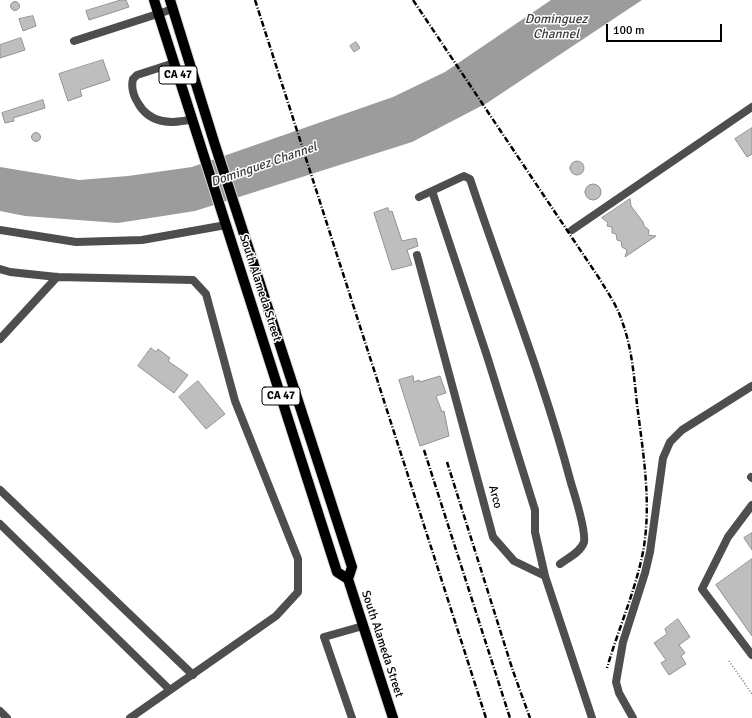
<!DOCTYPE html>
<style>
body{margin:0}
#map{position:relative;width:752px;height:718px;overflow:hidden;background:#fff;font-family:Signika,sans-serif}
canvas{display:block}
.scale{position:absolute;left:606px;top:24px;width:116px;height:18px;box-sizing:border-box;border:2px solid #000;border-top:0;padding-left:5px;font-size:12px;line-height:14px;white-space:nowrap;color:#000;-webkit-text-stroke:3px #fff;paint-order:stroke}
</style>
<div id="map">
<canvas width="752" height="718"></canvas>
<div class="scale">100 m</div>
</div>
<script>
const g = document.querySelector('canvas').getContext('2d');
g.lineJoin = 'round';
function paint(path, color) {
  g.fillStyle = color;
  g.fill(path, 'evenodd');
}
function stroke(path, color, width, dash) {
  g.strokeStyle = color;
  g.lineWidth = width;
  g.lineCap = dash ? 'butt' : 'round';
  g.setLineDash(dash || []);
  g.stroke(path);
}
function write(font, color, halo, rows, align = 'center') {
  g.font = font + ' Signika,sans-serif';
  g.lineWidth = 3;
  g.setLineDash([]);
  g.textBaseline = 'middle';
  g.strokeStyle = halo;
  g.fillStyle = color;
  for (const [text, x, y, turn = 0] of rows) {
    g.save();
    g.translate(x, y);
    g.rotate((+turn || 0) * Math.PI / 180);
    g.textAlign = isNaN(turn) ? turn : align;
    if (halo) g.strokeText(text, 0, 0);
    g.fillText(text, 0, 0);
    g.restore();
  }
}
paint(new Path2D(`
 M551 0H642L487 103 412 142 195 211 118 223 25 216 0 211V167L79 180 128 176 192 167 393 97 445 72Z`), '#9c9c9c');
const building = new Path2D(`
 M121 0H126L129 7 89 20 86 11Z
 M10.5 6a4.5 4.5 0 1 1 9 0a4.5 4.5 0 1 1-9 0Z
 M33 16 36 26 23 31 19 19Z
 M21 38 25 50 0 58V45Z
 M356 42 360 48 354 52 350 46Z
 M103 60 110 80 80 90 82 96 68 101 59 74Z
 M43 100 45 108 13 118 14 121 5 123 2 113Z
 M752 128V154L747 157 735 139Z
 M31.5 137a4.5 4.5 0 1 1 9 0a4.5 4.5 0 1 1-9 0Z
 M570 168a7 7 0 1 1 14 0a7 7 0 1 1-14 0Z
 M585 192a8 8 0 1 1 16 0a8 8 0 1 1-16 0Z
 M630 199 631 206 643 222 644 226 649 230 648 235 656 236 625 257 627 250 622 247 621 241 617 240 616 234 612 233V227L607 226 608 223 602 218Z
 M388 208 389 212 392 211 402 241 416 238 418 246 407 250 412 265 392 270 374 213Z
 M151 348 156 352 158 349 170 358 168 361 188 375 174 393 138 366Z
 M413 376 414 382 419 380 420 382 440 376 446 393 436 396 442 412 444 411 449 436 420 446 399 380Z
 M198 381 225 414 206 429 179 397Z
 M752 533V550L744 538Z
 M752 559V636L716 585Z
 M678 619 690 637 679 645 685 653 681 656 686 664 669 675 661 663 666 660 654 643 667 634 665 629Z`);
paint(building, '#bebebe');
stroke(building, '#929292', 1);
const major = new Path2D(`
 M154 0 337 572 348 579
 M170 0 215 145 352 567 348 579 393 718`);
stroke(major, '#dbdbdb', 12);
stroke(new Path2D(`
 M729 661 752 694`), '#707070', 1.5, [1, 2]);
stroke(new Path2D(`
 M74 41 173 9
 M174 63 137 75 133 79C131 87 133 95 138 103 149 123 171 125 192 119
 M432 191 487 356 535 510V532L545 576
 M419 197 464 176 470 179C504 281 544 380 571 483 575 496 586 530 584 542 581 552 568 558 560 564
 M0 230 76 242 142 240 226 225
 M572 230 752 107
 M417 255 493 537 514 561 545 576 592 718
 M0 269 10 272 57 277 193 280 206 294 235 401 298 559V592L276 616 130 718
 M0 339 57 277
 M751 477 752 478
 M0 490 193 675
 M752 505 728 537 702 589 752 655
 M0 524 170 690
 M0 711 7 718
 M352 718 324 637 363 626
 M633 718 619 693 616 682 623 642 645 573 650 552 663 458 670 442 682 430 752 386`), '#4e4e4e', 8);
stroke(major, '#000', 10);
stroke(new Path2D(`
 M255 0 486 718
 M413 0 599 278C608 293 618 307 623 324 632 349 634 377 637 404 643 453 652 503 643 552 635 592 618 630 607 668
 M424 450 510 718
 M447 462 513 671 530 718`), '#000', 2.5, [6, 2, 1, 2]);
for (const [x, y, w] of [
 [178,75,38],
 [281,396,38]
]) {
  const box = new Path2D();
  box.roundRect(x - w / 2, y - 9, w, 18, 3);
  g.fillStyle = '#fff';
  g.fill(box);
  stroke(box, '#000', 1);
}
write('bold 11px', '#000', null, [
 ["CA 47",178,75],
 ["CA 47",281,396]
]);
write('12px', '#000', '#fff', [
 ["South Alameda Street",260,288,72],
 ["Arco",495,497,75],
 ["South Alameda Street",382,644,72]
]);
write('italic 13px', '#3d3d3d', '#fff', [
 ["Dominguez",556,20],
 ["Channel",556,35],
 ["Dominguez Channel",264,165,-19]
]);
</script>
